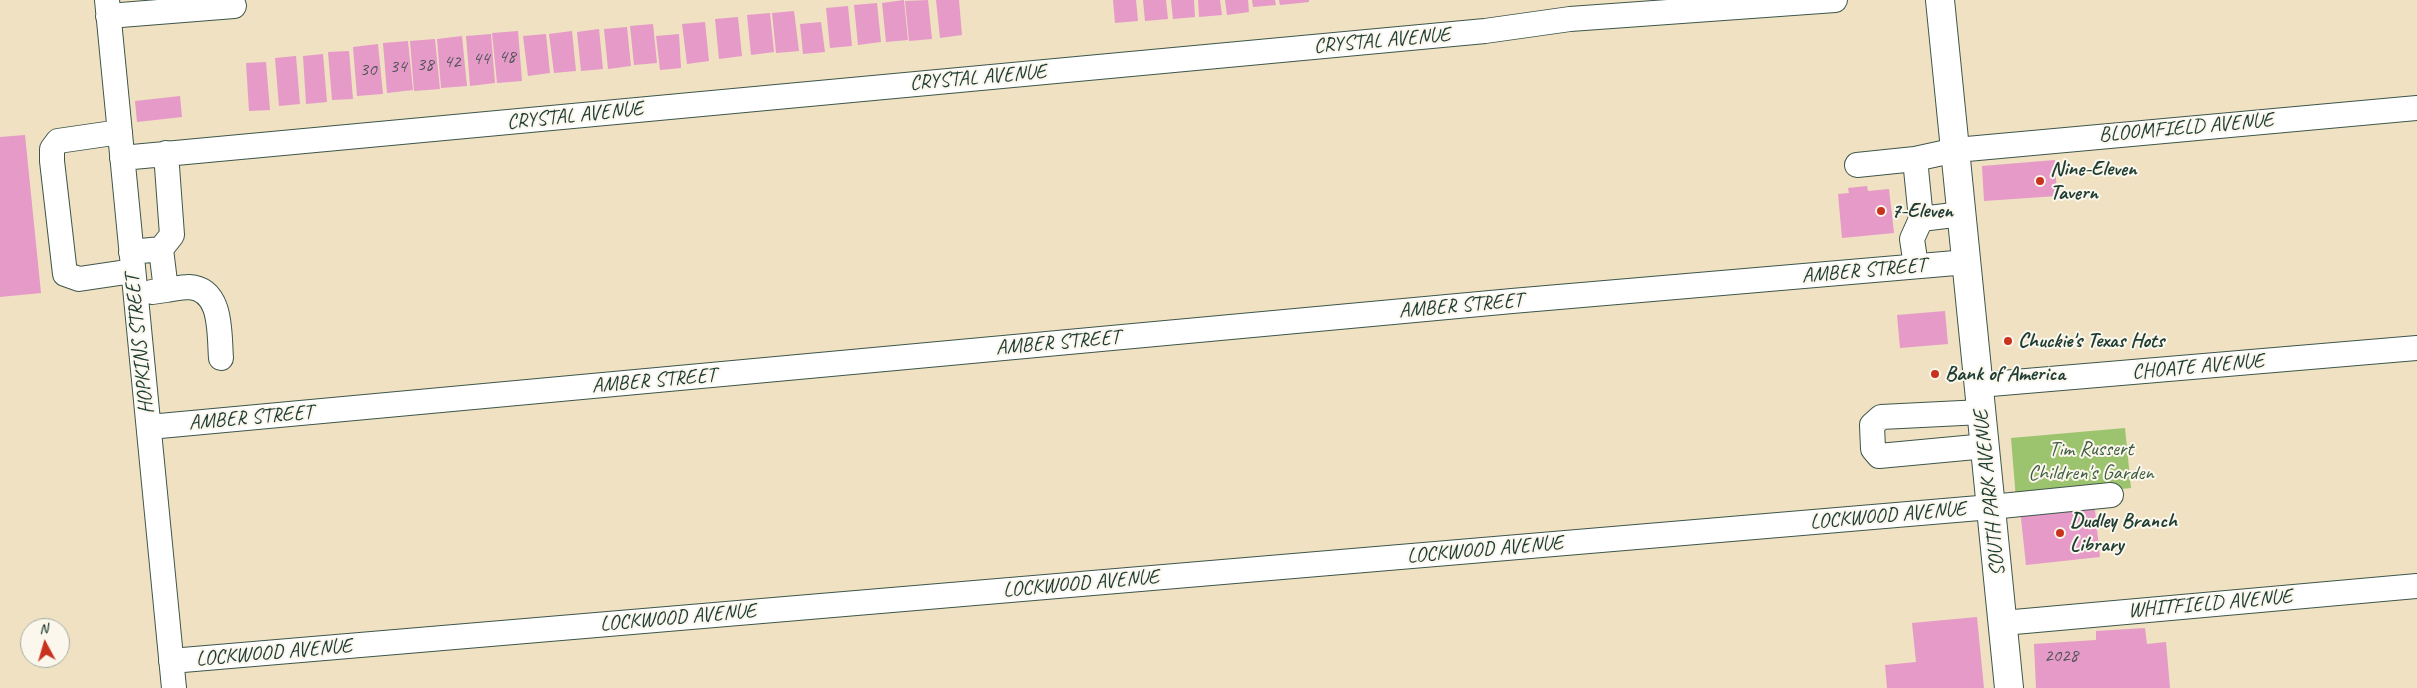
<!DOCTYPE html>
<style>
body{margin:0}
#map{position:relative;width:2417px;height:688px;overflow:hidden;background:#efe1c2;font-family:Caveat,sans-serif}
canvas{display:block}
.north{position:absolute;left:20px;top:618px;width:50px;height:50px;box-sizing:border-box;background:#fbf7ec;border:1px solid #a3ada2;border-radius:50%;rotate:354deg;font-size:14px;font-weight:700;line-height:20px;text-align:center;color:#1f3d34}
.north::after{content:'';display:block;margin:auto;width:18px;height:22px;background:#c8321e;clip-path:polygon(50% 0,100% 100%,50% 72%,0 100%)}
</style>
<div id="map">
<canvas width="2417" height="688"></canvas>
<div class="north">N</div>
</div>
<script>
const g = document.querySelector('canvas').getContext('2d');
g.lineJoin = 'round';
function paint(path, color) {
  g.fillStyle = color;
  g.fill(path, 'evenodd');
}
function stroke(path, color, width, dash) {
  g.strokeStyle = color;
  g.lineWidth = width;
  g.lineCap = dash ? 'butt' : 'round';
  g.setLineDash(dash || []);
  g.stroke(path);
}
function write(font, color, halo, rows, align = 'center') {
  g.font = font + ' Caveat,sans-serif';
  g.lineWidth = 4;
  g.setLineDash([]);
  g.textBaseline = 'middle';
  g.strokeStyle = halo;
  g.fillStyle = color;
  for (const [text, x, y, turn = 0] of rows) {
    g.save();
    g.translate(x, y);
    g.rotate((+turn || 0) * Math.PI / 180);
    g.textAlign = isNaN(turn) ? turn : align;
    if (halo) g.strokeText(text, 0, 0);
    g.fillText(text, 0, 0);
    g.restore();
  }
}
paint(new Path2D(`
 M2125 428 2131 488 2016 499 2011 438Z`), '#9cc36e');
paint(new Path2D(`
 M904 0 908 40 886 42 882 3Z
 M928 0 932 39 909 41 905 1Z
 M936 0H959L962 35 940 38Z
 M1113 0H1136L1138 21 1115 23Z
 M1143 0H1166L1168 19 1145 21Z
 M1171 0H1194L1195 17 1173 19Z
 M1198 0H1220L1222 15 1199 17Z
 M1225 0H1248L1249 12 1227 15Z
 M1252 0H1275L1276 5 1253 7Z
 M1279 0H1309V2L1280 5Z
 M877 3 881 42 858 45 854 5Z
 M848 6 852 46 830 48 826 8Z
 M794 11 799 51 776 53 772 13Z
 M770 13 774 52 751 55 747 15Z
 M738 17 742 56 719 59 715 19Z
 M705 22 709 61 687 64 682 24Z
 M821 22 825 52 803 54 800 24Z
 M653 24 657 63 634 65 630 26Z
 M627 27 631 66 608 69 604 29Z
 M599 29 603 69 581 71 577 32Z
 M518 31 522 81 497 83 492 33Z
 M572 31 576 71 554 73 549 34Z
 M491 34 495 83 470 86 466 36Z
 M546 34 550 73 528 76 523 36Z
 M679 34 681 68 660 70 656 36Z
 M462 36 467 86 441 88 437 39Z
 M435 39 440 89 414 91 410 41Z
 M408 41 413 90 387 93 383 43Z
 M378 44 383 94 357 96 353 47Z
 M349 51 353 99 332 100 328 52Z
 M323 54 327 102 306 104 303 56Z
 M296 56 300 104 279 106 275 58Z
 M266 62 270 110 249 111 246 63Z
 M180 96 182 117 137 122 135 101Z
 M25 135 41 293 0 297V137Z
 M2055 160 2057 196 1984 201 1982 166Z
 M1867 186 1868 191 1889 189 1894 233 1842 238 1838 194 1849 193 1848 188Z
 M1945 311 1948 344 1900 348 1897 315Z
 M2094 501 2100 557 2026 565 2020 509Z
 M1977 617 1984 688H1887L1885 665 1916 662 1912 623Z
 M2145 628 2147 644 2166 642 2170 688H2036L2034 644 2096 640V631Z`), '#e59ac8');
const minor = new Path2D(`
 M107 0 174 688
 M108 16 234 6
 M120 132 58 141 52 149V161L65 274 79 279 133 271
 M122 158 1485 31 1570 19 1835 0
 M1915 159 1921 219 1912 239 1916 266
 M1857 165 1915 159 1956 150 2417 108
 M1921 219 1962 214
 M131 252 161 249 172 235 166 153
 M166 290C173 289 182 287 189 287 223 289 219 334 221 358
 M152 292 166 290 161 249
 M1979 385 2417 348
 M1982 412 1881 417 1872 425 1873 449 1879 456 1986 446
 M149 427 1512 301 1967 262
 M2003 623 2417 586
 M171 661 1991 507 2111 495`);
const major = new Path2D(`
 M1940 0 2009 688`);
stroke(minor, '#3e5649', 26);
stroke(major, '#3e5649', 30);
stroke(minor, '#fff', 24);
stroke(major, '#fff', 28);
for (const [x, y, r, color] of [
 [2040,181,5,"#c8321e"],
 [1881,211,5,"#c8321e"],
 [2008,341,5,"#c8321e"],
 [1935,374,5,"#c8321e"],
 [2060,533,5,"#c8321e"]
]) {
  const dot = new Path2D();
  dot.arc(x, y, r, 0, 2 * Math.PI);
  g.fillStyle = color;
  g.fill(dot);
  stroke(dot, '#fbf7ec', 2);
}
write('19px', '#505459', null, [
 ["48",507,57],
 ["44",481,59],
 ["42",452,62],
 ["38",425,65],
 ["34",398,67],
 ["30",368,70],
 ["2028",2061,656]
]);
write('21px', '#1f3d34', '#fbf7ec', [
 ["CRYSTAL AVENUE",1382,41,-5],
 ["CRYSTAL AVENUE",978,78,-5],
 ["CRYSTAL AVENUE",575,116,-6],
 ["BLOOMFIELD AVENUE",2186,128,-5],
 ["AMBER STREET",1864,271,-5],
 ["AMBER STREET",1461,306,-5],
 ["AMBER STREET",1058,343,-5],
 ["HOPKINS STREET",140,344,-96],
 ["CHOATE AVENUE",2198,367,-5],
 ["AMBER STREET",654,381,-5],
 ["AMBER STREET",251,418,-5],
 ["SOUTH PARK AVENUE",1990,493,-96],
 ["LOCKWOOD AVENUE",1888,516,-5],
 ["LOCKWOOD AVENUE",1485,550,-5],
 ["LOCKWOOD AVENUE",1081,584,-5],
 ["WHITFIELD AVENUE",2210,604,-5],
 ["LOCKWOOD AVENUE",678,618,-5],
 ["LOCKWOOD AVENUE",274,653,-5]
]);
write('bold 21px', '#1f3d34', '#fbf7ec', [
 ["Nine-Eleven",2050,169],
 ["Tavern",2050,193],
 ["7-Eleven",1891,211],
 ["Chuckie's Texas Hots",2018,341],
 ["Bank of America",1945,374],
 ["Dudley Branch",2070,521],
 ["Library",2070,545]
], 'left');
write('21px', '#3e5e42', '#fbf7ec', [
 ["Tim Russert",2091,449],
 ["Children's Garden",2091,473]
]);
</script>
